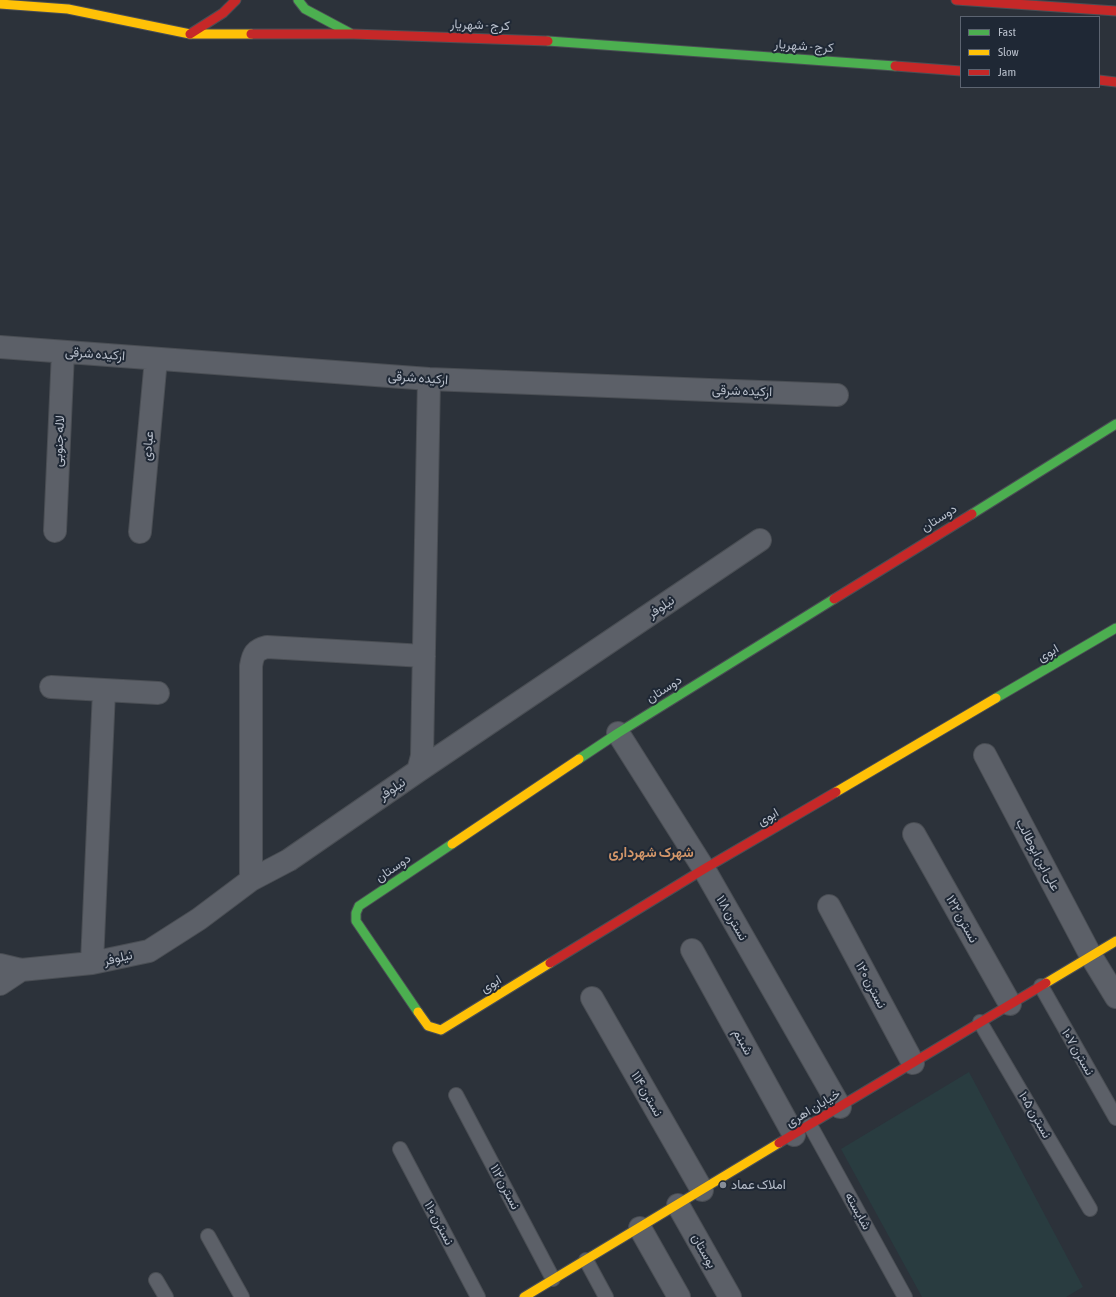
<!DOCTYPE html>
<meta charset="utf-8">
<style>
body{margin:0}
#map{position:relative;width:1116px;height:1297px;overflow:hidden;background:#2c323a;font-family:"Asap Condensed",sans-serif}
canvas{display:block}
.legend{position:absolute;left:960px;top:16px;width:140px;height:72px;box-sizing:border-box;background:#1f2835;border:1px solid #5c6471;margin:0;padding:5px 7px;list-style:none;font-size:12px;color:#b7beca}
.legend li{display:flex;align-items:center;gap:8px;height:20px}
.legend b{width:20px;border:1px solid #5c6471}
</style>
<div id="map">
<canvas width="1116" height="1297"></canvas>
<ul class="legend">
<li><b style="height:5px;background:#4caf50"></b>Fast</li>
<li><b style="height:5px;background:#ffc107"></b>Slow</li>
<li><b style="height:5px;background:#c62828"></b>Jam</li>
</ul>
</div>
<script>
const g = document.querySelector('canvas').getContext('2d');
g.lineJoin = 'round';
function paint(path, color) {
  g.fillStyle = color;
  g.fill(path, 'evenodd');
}
function stroke(path, color, width, dash) {
  g.strokeStyle = color;
  g.lineWidth = width;
  g.lineCap = dash ? 'butt' : 'round';
  g.setLineDash(dash || []);
  g.stroke(path);
}
function write(font, color, halo, rows, align = 'center') {
  g.font = font + ' "Asap Condensed",Vazirmatn,sans-serif';
  g.lineWidth = 4;
  g.setLineDash([]);
  g.textBaseline = 'middle';
  g.strokeStyle = halo;
  g.fillStyle = color;
  for (const [text, x, y, turn = 0] of rows) {
    g.save();
    g.translate(x, y);
    g.rotate((+turn || 0) * Math.PI / 180);
    g.textAlign = isNaN(turn) ? turn : align;
    if (halo) g.strokeText(text, 0, 0);
    g.fillText(text, 0, 0);
    g.restore();
  }
}
paint(new Path2D(`
 M969 1072 1083 1287 1066 1297H922L841 1149Z`), '#293c40');
const lane = new Path2D(`
 M1041 986 1116 1118
 M980 1022 1090 1209
 M456 1095 553 1279
 M810 1125 905 1297
 M400 1149 478 1297
 M208 1236 242 1297
 M586 1260 606 1297
 M156 1280 166 1297`);
const street = new Path2D(`
 M0 347 429 379 837 395
 M55 531 63 352
 M140 532 156 359
 M51 687 158 693
 M618 733 704 869 840 1107
 M985 755 1091 956 1116 997
 M418 771 422 756 429 379
 M914 834 1010 1004
 M251 880V666C253 654 255 650 267 647L424 656
 M829 906 913 1063
 M692 950 794 1135
 M92 963 104 691
 M0 965 21 970 92 963 149 951 199 919 251 880 289 860 418 771 760 540
 M0 984 21 970
 M592 998 702 1190
 M678 1205 730 1297
 M640 1228 679 1297`);
const fast = new Path2D(`
 M298 0 305 9 350 33
 M548 41 895 66
 M972 514 1116 424
 M996 698 1116 628
 M579 759 618 733 834 599
 M418 1012 356 921V913L359 906 452 844`);
const slow = new Path2D(`
 M0 4 68 9 190 34H251
 M836 792 996 698
 M452 844 579 759
 M1046 983 1116 941
 M418 1012 428 1026 441 1030 550 963
 M524 1297 779 1143`);
const jam = new Path2D(`
 M956 0 1116 11
 M190 34 223 13 236 0
 M251 34H353L548 41
 M895 66 961 71
 M1099 80 1116 82
 M834 599 972 514
 M550 963 704 869 836 792
 M779 1143 1046 983`);
stroke(lane, '#4a4e54', 16);
stroke(street, '#4a4e54', 24);
stroke(fast, '#4a4e54', 11);
stroke(slow, '#4a4e54', 11);
stroke(jam, '#4a4e54', 11);
stroke(lane, '#5c6068', 14);
stroke(street, '#5c6068', 22);
stroke(fast, '#4caf50', 9);
stroke(slow, '#ffc107', 9);
stroke(jam, '#c62828', 9);
for (const [x, y, r, color] of [
 [723,1185,4,"#868d98"]
]) {
  const dot = new Path2D();
  dot.arc(x, y, r, 0, 2 * Math.PI);
  g.fillStyle = color;
  g.fill(dot);
  stroke(dot, '#1f2835', 1.5);
}
write('13px', '#b7beca', '#1f2835', [
 ["کرج - شهریار",480,25,2],
 ["کرج - شهریار",804,46,4],
 ["ارکیده شرقی",95,354,4],
 ["ارکیده شرقی",418,378,4],
 ["ارکیده شرقی",742,391,2],
 ["لاله جنوبی",59,441,-87],
 ["عبادی",148,446,-85],
 ["دوستان",939,518,-32],
 ["نیلوفر",661,607,-34],
 ["ابوی",1048,653,-30],
 ["دوستان",664,689,-32],
 ["نیلوفر",392,789,-34],
 ["ابوی",768,817,-30],
 ["علی ابن ابوطالب",1038,855,62],
 ["دوستان",393,868,-34],
 ["نسترن ۱۱۸",732,918,60],
 ["نسترن ۱۲۲",962,919,61],
 ["نیلوفر",118,958,-13],
 ["ابوی",491,984,-31],
 ["نسترن ۱۲۰",871,985,62],
 ["شبنم",743,1042,61],
 ["نسترن ۱۰۷",1078,1052,60],
 ["نسترن ۱۱۴",647,1094,60],
 ["خیابان اهری",813,1108,-31],
 ["نسترن ۱۰۵",1035,1115,60],
 ["نسترن ۱۱۲",505,1187,62],
 ["شایسته",858,1211,61],
 ["نسترن ۱۱۰",439,1223,62],
 ["بوستان",704,1251,61]
]);
write('13px', '#b7beca', '#1f2835', [
 ["املاک عماد",731,1185]
], 'left');
write('bold 14px', '#d39669', '#1f2835', [
 ["شهرک شهرداری",651,853]
]);
</script>
